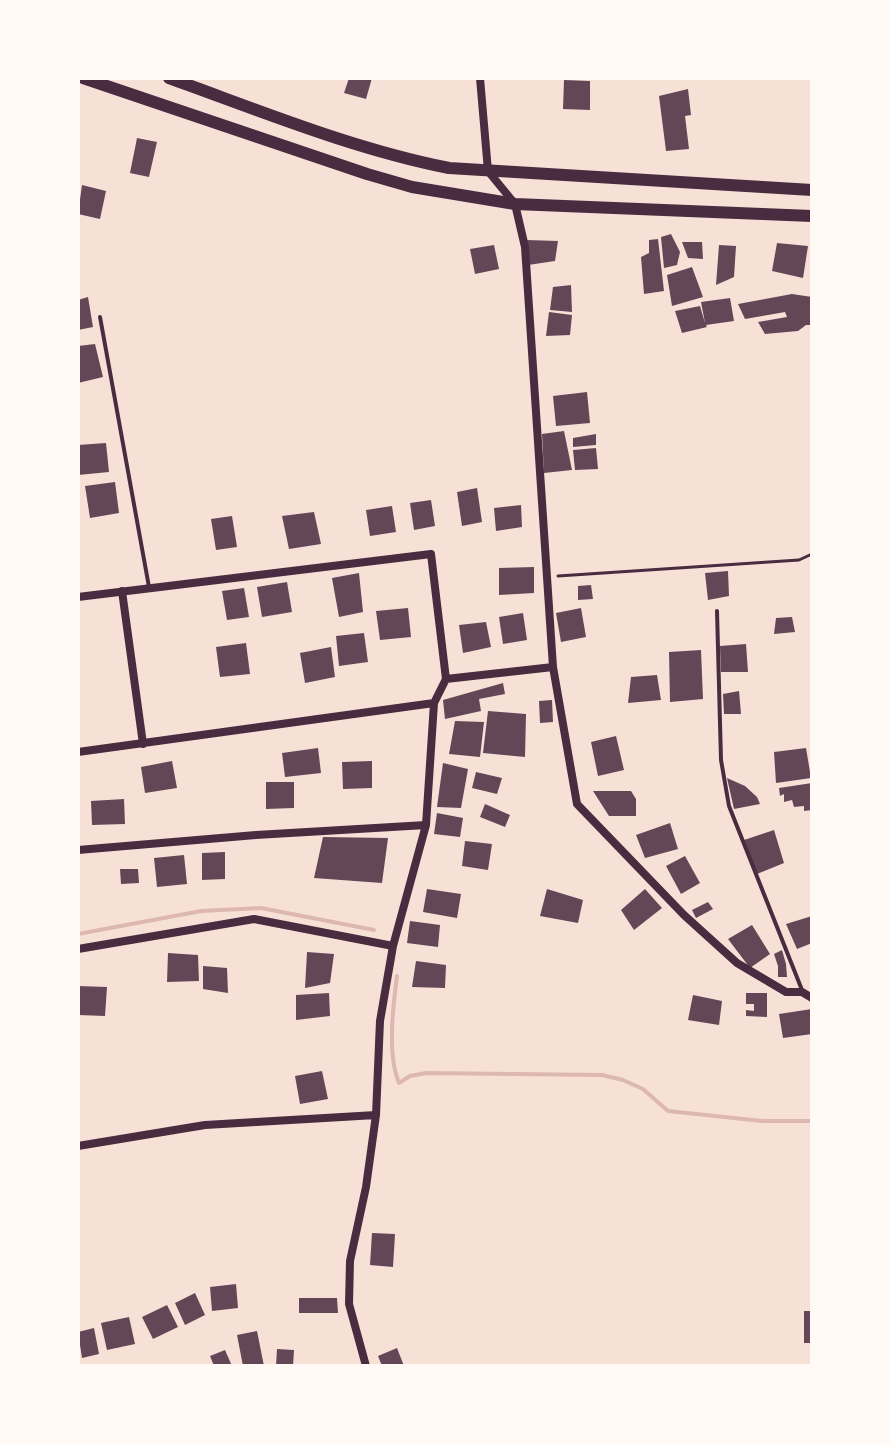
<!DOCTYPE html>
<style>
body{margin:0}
#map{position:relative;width:890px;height:1444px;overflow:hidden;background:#f7e1d7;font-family:"Asap Condensed",sans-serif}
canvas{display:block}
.frame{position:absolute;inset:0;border:80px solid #fffaf5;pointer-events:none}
</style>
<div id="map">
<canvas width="890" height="1444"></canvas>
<div class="frame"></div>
</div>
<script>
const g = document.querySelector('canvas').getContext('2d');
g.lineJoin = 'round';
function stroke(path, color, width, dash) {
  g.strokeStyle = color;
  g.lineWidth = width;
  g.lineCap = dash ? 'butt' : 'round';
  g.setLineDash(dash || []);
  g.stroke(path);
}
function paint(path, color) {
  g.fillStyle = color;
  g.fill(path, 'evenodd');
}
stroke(new Path2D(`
 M78 934 201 911 261 908 374 930
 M397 976C393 1006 387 1055 399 1083L410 1076 426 1073 602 1075 623 1080 643 1089 668 1111 762 1121H812`), '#dcb8b0', 4);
paint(new Path2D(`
 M349 78H372L366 99 344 93Z
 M564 80 590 81V110L563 109Z
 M688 89 691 115 685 116 689 149 666 151 659 96Z
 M137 138 157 142 149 177 130 173Z
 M82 185 106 191 100 219 78 214Z
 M671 234 680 252 677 265 664 268 661 237Z
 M658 239 664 291 644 294 641 257 649 253V240Z
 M527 240 558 241 555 261 528 265Z
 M682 242H702L703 259 688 258Z
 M777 243 808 246 803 278 772 271Z
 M494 245 499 269 475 274 470 249Z
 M719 245 736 246 734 277 716 285Z
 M692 267 703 297 672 306 667 275Z
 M571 285 572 312 550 310 553 287Z
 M792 294 812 297V325H806L798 331 765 334 758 322 787 317 785 312 745 319 738 304Z
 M88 297 93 327 78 330V300Z
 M730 298 734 321 706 325 707 327 682 333 675 311 700 306 705 323 701 302Z
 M549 312 572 315 570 335 546 336Z
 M95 344 103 377 78 383V346Z
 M587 392 590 423 556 426 553 396Z
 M564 431 572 470 544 473 542 434Z
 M596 434V445L573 447V438Z
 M106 443 109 472 78 475V445Z
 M596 448 598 469 575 470 573 450Z
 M115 482 119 513 90 518 85 486Z
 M477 488 482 522 462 526 457 492Z
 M431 500 435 526 414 530 410 503Z
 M521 505 522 527 496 531 494 508Z
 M392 506 396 532 370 536 366 510Z
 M314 512 321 544 289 549 282 516Z
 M232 516 237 547 216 550 211 519Z
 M534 567V593L499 595V568Z
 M728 571 729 596 708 600 705 573Z
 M359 573 363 612 339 617 332 578Z
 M287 582 292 612 262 617 257 587Z
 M591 585 593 599 578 600V586Z
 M244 588 249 617 227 620 222 591Z
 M408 608 411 637 380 640 376 611Z
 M581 608 586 637 561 642 556 613Z
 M523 613 527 640 503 644 499 617Z
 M792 617 795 632 774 634 776 618Z
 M486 622 491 647 463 653 459 625Z
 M364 633 368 662 339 666 336 636Z
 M246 643 250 674 220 677 216 647Z
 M746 644 748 672H721L720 646Z
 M331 647 335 677 305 683 300 653Z
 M701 650 703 699 670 702 669 652Z
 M657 675 661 700 628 703 631 677Z
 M503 683 505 694 479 699 481 711 445 719 443 700Z
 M739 691 741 714H724L723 694Z
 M552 700 553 722 540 723 539 701Z
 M488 711 526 714 525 757 483 753Z
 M455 721 484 722 480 757 449 754Z
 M616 736 624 770 598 776 591 742Z
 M318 748 321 773 285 777 282 753Z
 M806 748 811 778 776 783 774 752Z
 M172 761 177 788 145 793 141 767Z
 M372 761V788L343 789 342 762Z
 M443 763 468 769 461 808 437 807Z
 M476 772 502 778 497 794 472 788Z
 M727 778 745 786 757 797 760 804 734 809Z
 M266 782H294V808L266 809Z
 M812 783V810L804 811V806L794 807 792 800 784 802V794L780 796 779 788Z
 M593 791H631L636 799V816H609Z
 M124 799 125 824 92 825 91 801Z
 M485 804 510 815 505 827 480 817Z
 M437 813 463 818 460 837 434 834Z
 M670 823 678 849 645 858 636 835Z
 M774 830 784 863 757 874 744 840Z
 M323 837 388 838 382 883 314 878Z
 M465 841 492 844 488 870 462 866Z
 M225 852V879L202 880V853Z
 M184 855 187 884 157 887 154 858Z
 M685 856 700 883 681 894 666 866Z
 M120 869H138L139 883 121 884Z
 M427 889 461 894 457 918 423 912Z
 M547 889 583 900 578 923 540 916Z
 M645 889 662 908 634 930 621 910Z
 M708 902 713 909 696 918 692 910Z
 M812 916V943L797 949 786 924Z
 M410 921 440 925 438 947 407 943Z
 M752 925 770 954 750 968 728 939Z
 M782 950 786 964 787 977H778V966L774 954Z
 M307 952 334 954 330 983 305 988Z
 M168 953 198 955 199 981 167 982Z
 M416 961 446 965 445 988 412 987Z
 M203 966 227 968 228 993 203 989Z
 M78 986 107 987 105 1016 78 1015Z
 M329 993 330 1016 296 1020V995Z
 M746 993H767V1017L746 1016V1010L754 1011V1004H746Z
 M693 995 722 1001 719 1025 688 1020Z
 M812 1009V1034L783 1038 779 1014Z
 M322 1071 328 1099 300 1104 295 1076Z
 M372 1233 395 1234 393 1267 370 1265Z
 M236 1284 238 1308 212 1311 210 1287Z
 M195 1293 205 1315 185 1325 175 1303Z
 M299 1298H337L338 1313H299Z
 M167 1305 178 1327 153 1339 142 1317Z
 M804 1311H812V1343H804Z
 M129 1317 135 1344 107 1350 101 1323Z
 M94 1328 99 1354 82 1358 78 1332Z
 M257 1331 264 1366H243L237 1335Z
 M397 1348 404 1366H382L378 1356Z
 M277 1349 294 1350 293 1366H276Z
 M225 1350 232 1366H214L210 1356Z`), '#644757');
stroke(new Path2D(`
 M558 576 799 560 812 554`), '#4a2c40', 3);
stroke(new Path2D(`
 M100 317 149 587
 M717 611 721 760 729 806 802 990`), '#4a2c40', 4);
stroke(new Path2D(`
 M480 78 488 171 515 204 525 247 553 667 577 804 684 915 737 963 786 992H802L812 998
 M122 591 143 744
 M78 597 431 554 446 679
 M78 752 434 703 446 679 553 667
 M78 850 256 835 426 825
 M78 949 254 919 393 946
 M78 1146 205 1125 376 1115
 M366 1366 349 1304 350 1261 366 1187 376 1115 380 1021 393 946 426 825 434 703`), '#4a2c40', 8);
stroke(new Path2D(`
 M83 78 367 174 412 187 515 204 812 216
 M169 78C261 111 353 149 449 168L812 190`), '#4a2c40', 12);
</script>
